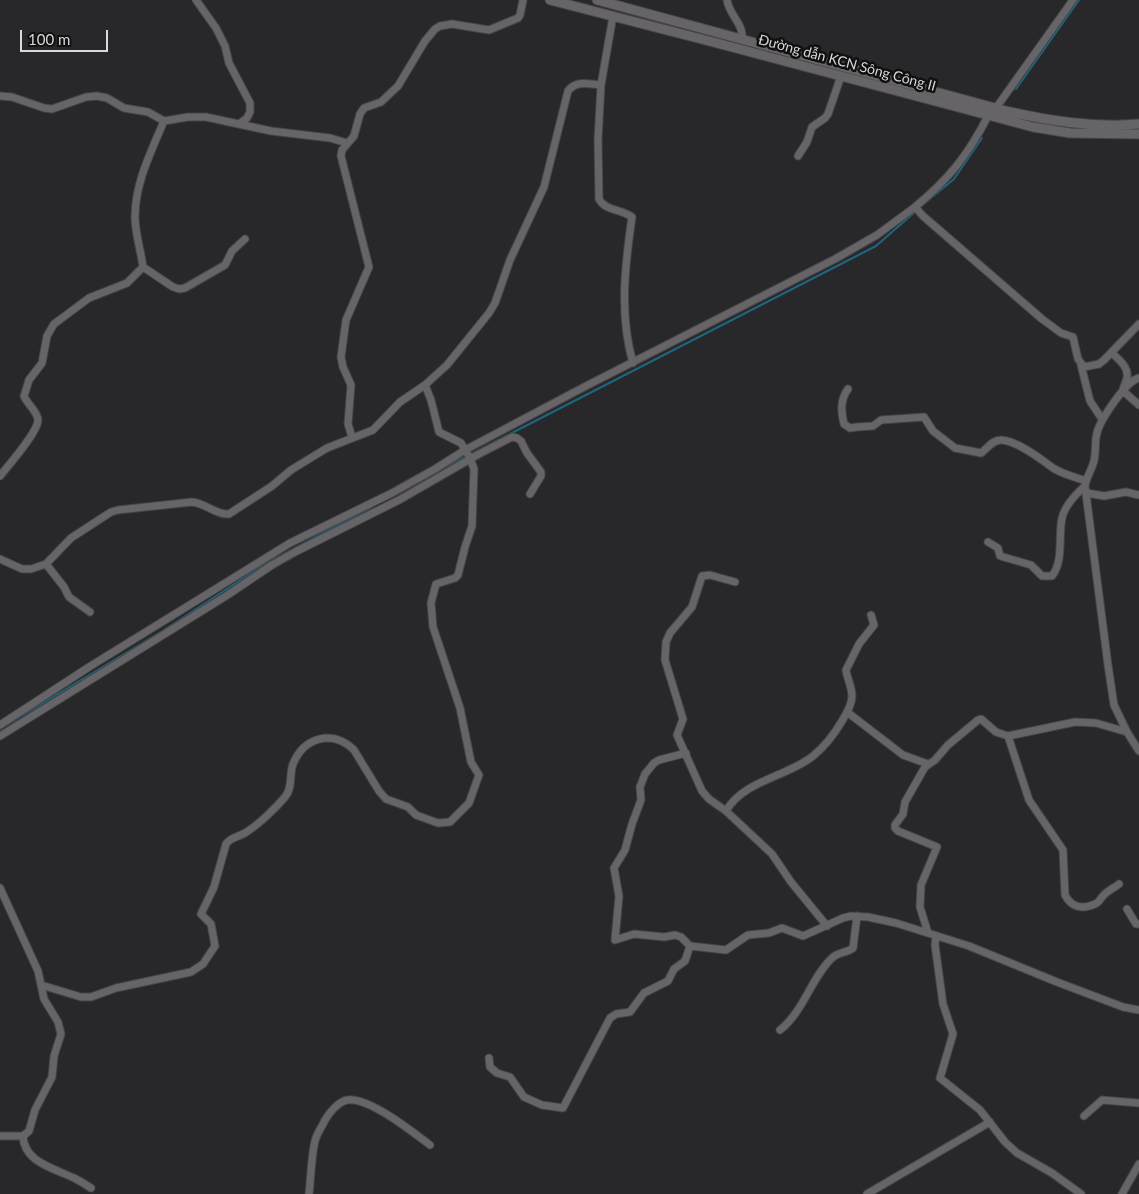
<!DOCTYPE html>
<meta charset="utf-8">
<style>
body{margin:0}
#map{position:relative;width:1139px;height:1194px;overflow:hidden;background:#282729;font-family:Lato,sans-serif}
canvas{display:block}
.scale{position:absolute;left:20px;top:30px;width:88px;height:22px;box-sizing:border-box;border:2px solid #d9d8da;border-top:0;padding-left:6px;font-size:15px;line-height:18px;white-space:nowrap;color:#d9d8da;-webkit-text-stroke:4px #111011;paint-order:stroke}
</style>
<div id="map">
<canvas width="1139" height="1194"></canvas>
<div class="scale">100 m</div>
</div>
<script>
const g = document.querySelector('canvas').getContext('2d');
g.lineJoin = 'round';
function stroke(path, color, width, dash) {
  g.strokeStyle = color;
  g.lineWidth = width;
  g.lineCap = dash ? 'butt' : 'round';
  g.setLineDash(dash || []);
  g.stroke(path);
}
function write(font, color, halo, rows, align = 'center') {
  g.font = font + ' Lato,sans-serif';
  g.lineWidth = 5;
  g.setLineDash([]);
  g.textBaseline = 'middle';
  g.strokeStyle = halo;
  g.fillStyle = color;
  for (const [text, x, y, turn = 0] of rows) {
    g.save();
    g.translate(x, y);
    g.rotate((+turn || 0) * Math.PI / 180);
    g.textAlign = isNaN(turn) ? turn : align;
    if (halo) g.strokeText(text, 0, 0);
    g.fillText(text, 0, 0);
    g.restore();
  }
}
stroke(new Path2D(`
 M1016 89 1079 0
 M919 208 954 179 982 138
 M471 454 876 246 916 211
 M438 471 467 456
 M0 729 164 630 265 564 372 507`), '#1d6681', 2);
const minor = new Path2D(`
 M196 0 216 28 225 46 229 63 250 103V112L247 118 239 124
 M727 0C729 15 744 24 742 39
 M613 16 601 85 598 140 599 199C605 211 622 209 632 217 625 265 619 315 633 363
 M0 96 12 97 44 108 52 109 86 97 97 96 107 98 124 108 148 112 164 121 188 117H206L271 131 330 138 347 143
 M996 108 1073 0
 M988 116C968 155 949 179 915 207L923 216 1042 319 1061 333 1073 337 1078 359 1084 367 1099 364 1104 360 1139 324
 M164 121C151 152 135 183 135 217 135 233 141 251 143 267L173 287 179 289 185 288 225 265 232 251 245 239
 M798 156 807 142 812 127 825 118 828 114 841 76
 M1112 353C1119 360 1129 367 1127 378 1126 383 1123 386 1123 391L1139 405
 M1081 365 1090 401 1102 419
 M1139 378C1126 381 1100 420 1097 433 1094 443 1097 454 1093 464 1091 471 1086 478 1085 486L1108 665 1114 705 1127 732 1139 751
 M848 389C840 400 841 411 844 424L850 428 857 427 873 426 881 420 924 417 933 431 955 448 981 453C988 448 992 440 1001 440 1016 440 1041 459 1053 468 1062 474 1075 477 1086 481
 M352 437 348 424 351 385 343 367 341 357 346 320 369 267 341 156 342 150 354 136 360 114 364 108 381 102 398 86 425 41 435 29 440 26 452 24 489 30 518 18 520 15 523 0
 M0 476C8 466 38 432 38 420 38 412 27 404 24 396L29 380 42 363 47 336 54 324 89 298 127 283 143 267
 M1087 493 1104 496 1126 492 1139 495
 M988 542 998 548 1000 556 1031 565 1042 576H1052C1064 561 1058 536 1062 518 1065 505 1076 494 1085 486
 M0 559 22 569H31L46 564 71 538 111 512 118 510 192 502C205 503 216 515 229 514L272 486 291 470 327 448 373 430 400 402 425 385 447 365 489 313 495 303 510 260 544 187 568 91C576 80 589 84 601 85
 M46 564 64 587 69 597 90 612
 M735 582 710 575 702 576 692 607 670 633 666 642 665 660 683 719 677 735 702 791 709 799 726 811 772 854 791 882 827 926
 M847 712 903 755 928 764
 M0 725 89 667 290 543 392 493 435 469 465 450 586 386 835 259 877 235 915 207
 M0 736 226 596 272 565 295 552 399 500 479 454 512 437 517 438 521 441 527 453 541 472V476L530 494
 M1008 736 1029 800 1063 850 1065 895C1071 907 1082 910 1095 904 1099 903 1100 899 1103 896 1107 891 1114 888 1119 884
 M686 753 659 760 654 763 645 774 640 787 641 800 632 824 625 850 614 868 619 896 615 940 634 934 664 937 675 935 681 937 690 946 726 950 748 935 769 933 782 928 803 936 843 918 851 916 868 917 896 923 969 946 1057 982 1123 1007 1139 1010
 M726 811C744 780 787 777 813 756 824 747 835 733 842 721 847 713 852 704 852 696 852 687 847 678 846 670L859 644 874 625 871 615
 M0 888 38 971 44 999 58 1022 61 1034 54 1056 52 1077 35 1110 29 1131 23 1136H0
 M1127 909 1136 924H1139
 M928 933 920 907 921 885 937 847 898 831 895 828V825L903 814 905 802 925 767 935 760 948 745 978 720 981 719 996 732 1008 736 1075 722 1096 723 1127 732
 M936 936 935 945 943 1004 953 1034 940 1078 980 1110 1005 1142 1017 1153 1052 1173 1081 1194
 M41 985 81 997H91L116 988 191 972 203 964 215 946 211 924 201 914 214 887 226 844C231 837 238 837 245 833 258 825 275 809 285 797 293 788 289 775 293 764 304 737 333 729 354 750L379 791 386 799 408 807 416 815 438 823 450 822 469 803 479 775 471 762 460 708 433 627 431 603 436 584 455 578 458 575 465 547 472 526 474 469 470 458 461 443 439 432 431 400 425 385
 M780 1030C804 1011 811 978 832 958 838 952 847 953 853 948L857 916
 M489 1058 490 1067 497 1073 510 1077 524 1097 542 1105 563 1108 610 1018 616 1014 630 1012 644 993 668 981 674 969 685 961 690 946
 M1084 1116 1102 1100 1139 1103
 M23 1136C24 1162 53 1168 74 1178 80 1181 85 1184 91 1188
 M309 1194C311 1177 311 1158 315 1141 317 1133 322 1127 325 1120 329 1113 338 1102 347 1100 368 1096 414 1133 430 1145
 M867 1194 990 1122
 M1122 1194 1139 1164`);
const tertiary = new Path2D(`
 M550 0 713 42 1033 127 1070 133 1139 134
 M597 0 1006 111C1050 121 1094 128 1139 124`);
stroke(minor, '#454446', 9);
stroke(tertiary, '#454446', 11);
stroke(minor, '#666467', 7);
stroke(tertiary, '#666467', 9);
write('14px', '#d9d8da', '#111011', [
 ["Đường dẫn KCN Sông Công II",847,63,15]
]);
</script>
